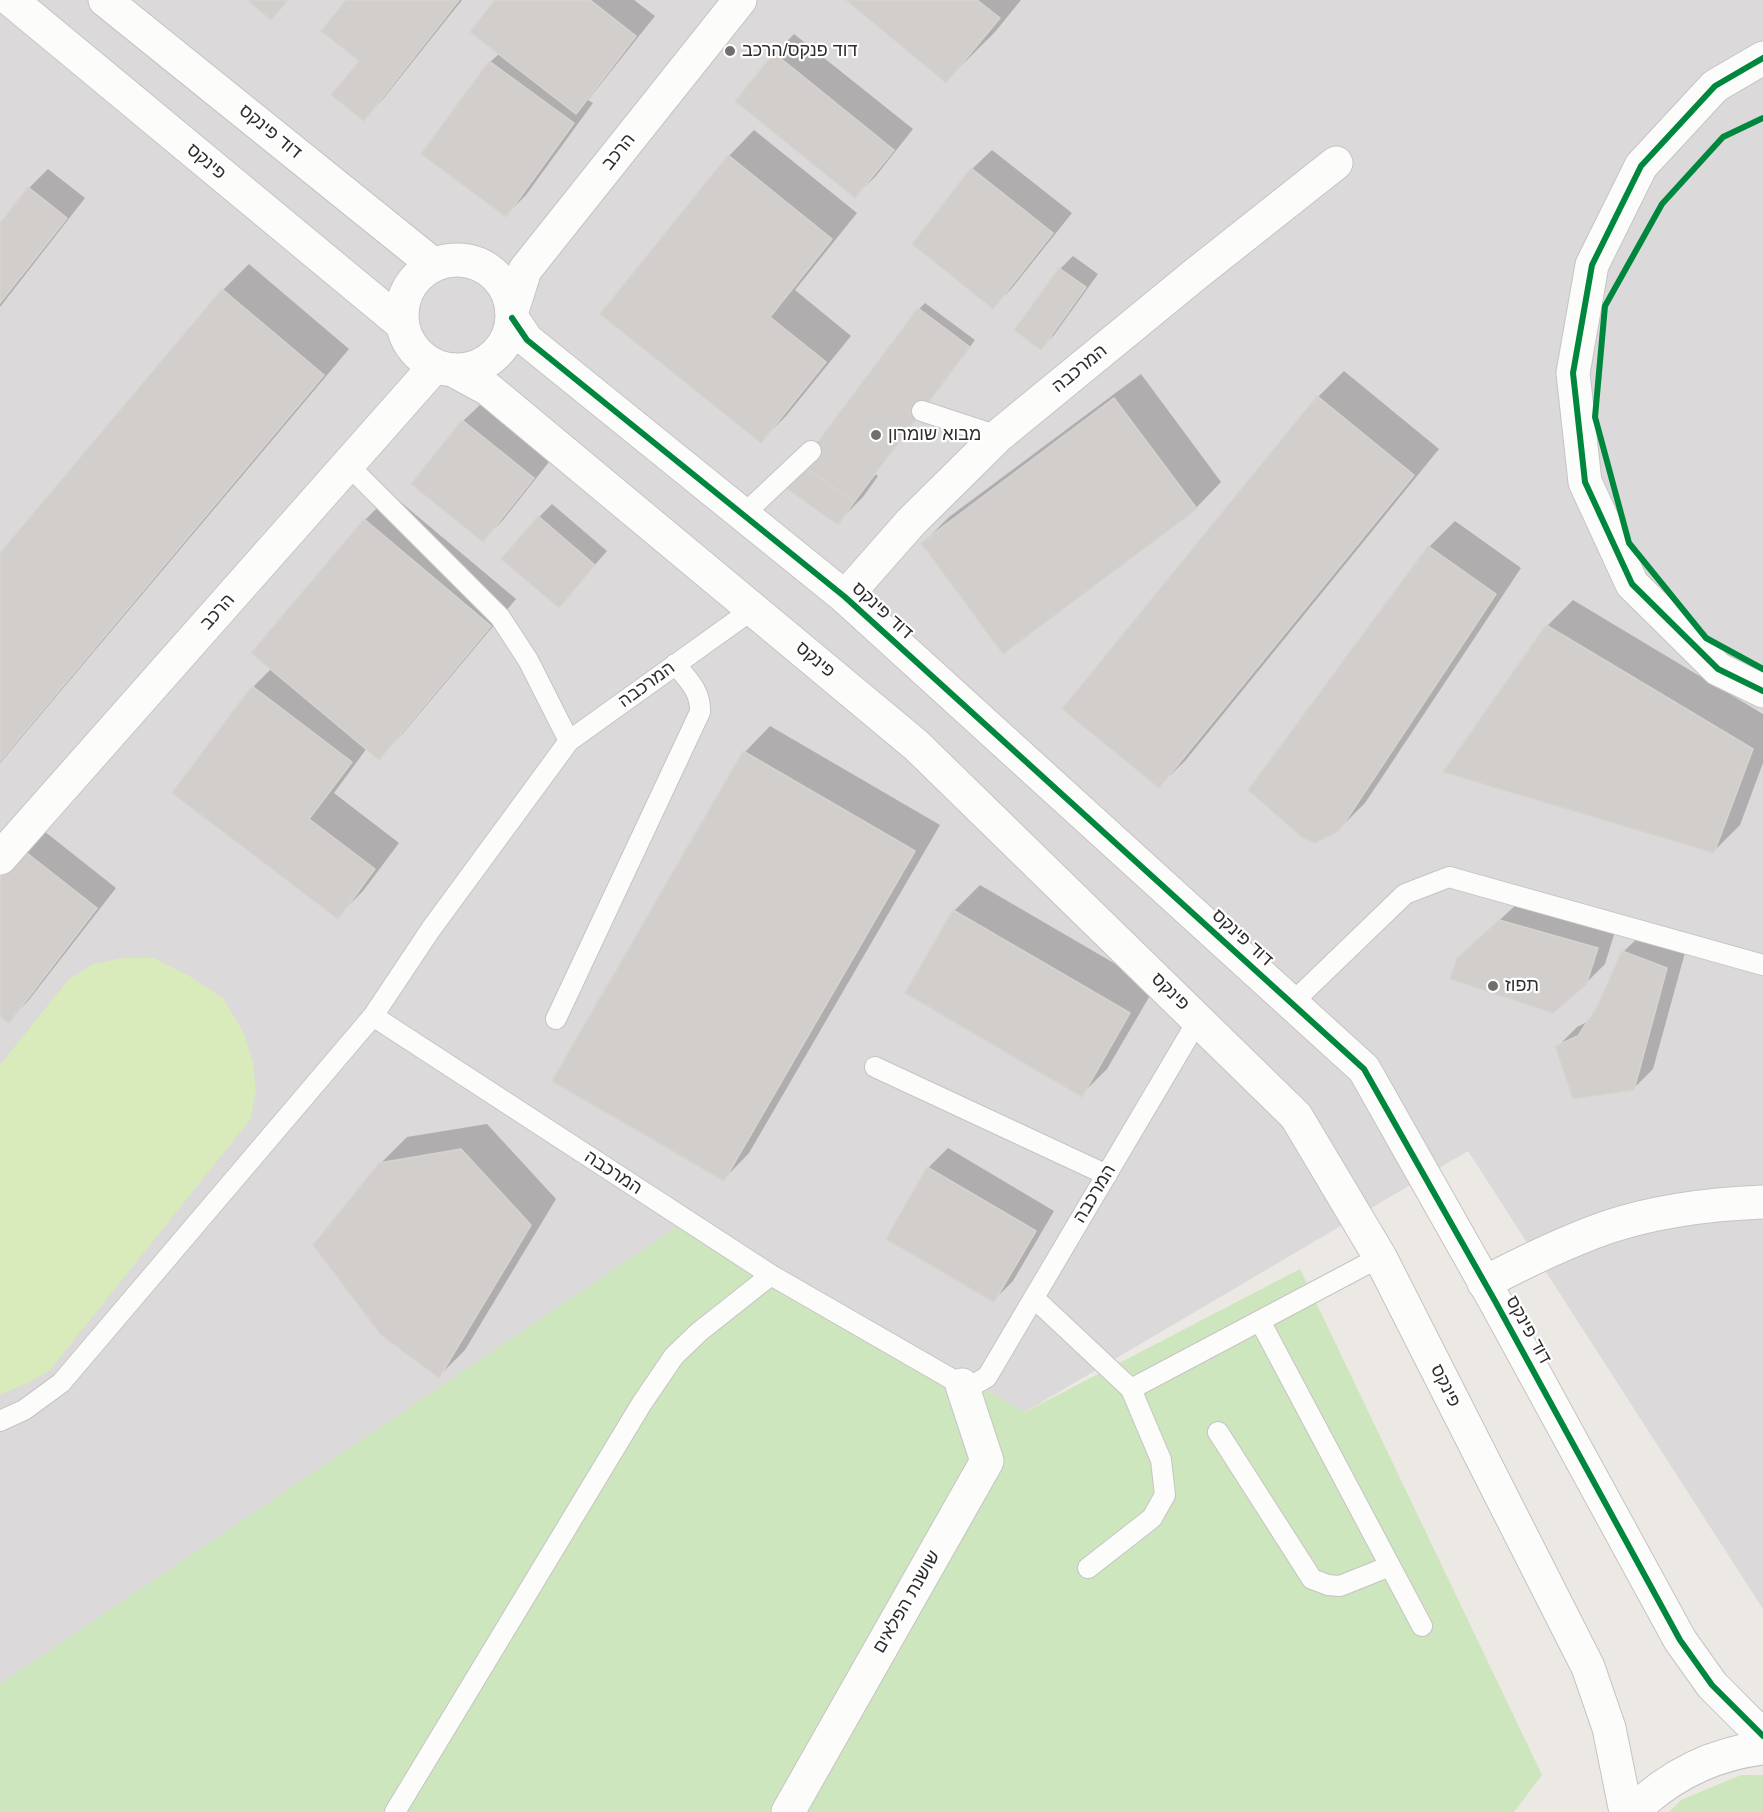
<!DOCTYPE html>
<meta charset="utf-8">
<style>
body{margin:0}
canvas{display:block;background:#ece8e4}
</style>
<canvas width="1763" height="1812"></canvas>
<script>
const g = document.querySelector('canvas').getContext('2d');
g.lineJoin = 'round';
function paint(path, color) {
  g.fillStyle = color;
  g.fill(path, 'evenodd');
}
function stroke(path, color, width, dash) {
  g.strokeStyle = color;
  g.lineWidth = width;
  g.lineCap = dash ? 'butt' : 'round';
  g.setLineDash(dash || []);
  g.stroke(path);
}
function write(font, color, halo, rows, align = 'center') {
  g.font = font + ' Arial,"Noto Sans Hebrew",sans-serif';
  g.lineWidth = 4.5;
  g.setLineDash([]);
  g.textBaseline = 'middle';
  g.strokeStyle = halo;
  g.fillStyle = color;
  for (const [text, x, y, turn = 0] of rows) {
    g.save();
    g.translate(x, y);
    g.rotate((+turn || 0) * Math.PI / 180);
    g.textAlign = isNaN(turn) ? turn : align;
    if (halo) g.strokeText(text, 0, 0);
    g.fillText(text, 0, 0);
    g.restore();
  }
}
paint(new Path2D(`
 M0 0H1763V1609L1468 1151 1025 1412 681 1224 0 1684Z`), '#dcd9db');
paint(new Path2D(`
 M681 1224 1025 1412 1300 1269 1542 1775 1514 1812H0V1684Z
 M1741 1775H1763V1812H1669L1681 1800Z`), '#cee6be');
paint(new Path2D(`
 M122 958H154L189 976 223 998 244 1033 253 1062 256 1091 250 1120 50 1370 26 1384 0 1394V1065L68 980 93 964Z`), '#d9eabb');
paint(new Path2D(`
 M347 0H462L383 99 364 119 361 61Z
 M497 0H634L655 16 588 100 593 103 526 195 506 215 490 62 500 53Z
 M848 0H1021L995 32 946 81Z
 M794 34 913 129 875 177 855 196 775 54Z
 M754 130 857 213 795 290 851 336 786 416 761 441 729 156Z
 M992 150 1072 213 1012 288 993 307 914 244 972 169Z
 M48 169 85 198 0 307V225L29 188Z
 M1073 256 1098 274 1054 335 1041 348 1060 269Z
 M249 264 349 349 0 763V555L223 290Z
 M925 303 975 340 875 474 878 476 863 497 837 523 919 309Z
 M1344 371 1439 449 1185 761 1159 786 1318 397Z
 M1141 374 1221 482 1196 508 923 543 949 517Z
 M483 402 553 457 503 520 483 540 413 484 463 421Z
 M391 494 516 599 404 732 379 758 367 748 334 793 399 843 363 891 337 917 253 687 272 668 365 520Z
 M552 504 607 551 559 606 539 517Z
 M1455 521 1521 568 1365 803 1338 830 1250 790 1429 547Z
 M1573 600 1763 714V763L1740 825 1714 851 1547 626Z
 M770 726 940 825 749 1153 724 1179 745 752Z
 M44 831 116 888 28 1001 9 1021 0 1014V882Z
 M980 885 1155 987 1107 1069 1081 1095 954 911Z
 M1520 901 1616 928 1605 964 1585 984 1458 959Z
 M1643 933 1686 949 1653 1069 1633 1089 1557 1047 1577 1027 1589 1021 1598 1008 1623 952Z
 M487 1124 556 1199 465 1350 439 1376 380 1164 407 1137Z
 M948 1148 1054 1211 1013 1281 994 1300 928 1168Z`), '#0003');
const building = new Path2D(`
 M247 0H288L271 20Z
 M346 0H459L364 121 331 95 359 61 321 31Z
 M495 0H590L636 36 576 114 470 32Z
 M846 0H977L1000 18 946 83Z
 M774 53 894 150 855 198 735 101Z
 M489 61 574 123 506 217 421 154Z
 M728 155 832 239 770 317 826 362 761 443 600 314Z
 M971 168 1053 233 993 309 912 244Z
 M28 187 67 218 0 303V223Z
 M1059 268 1086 287 1041 350 1014 330Z
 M222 289 324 375 0 761V553Z
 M918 308 970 347 854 502 801 464Z
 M1317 396 1414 475 1159 788 1062 709Z
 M1114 398 1197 509 1003 654 921 543Z
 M462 420 534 478 483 542 411 484Z
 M801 464 854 502 838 525 785 487Z
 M538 516 595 565 559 608 501 559Z
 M364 519 491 626 379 760 251 653Z
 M1428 546 1496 594 1339 831 1315 843 1303 838 1248 790Z
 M1546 625 1753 749 1714 853 1443 772Z
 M252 686 352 762 309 819 375 869 338 919 172 793Z
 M743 751 915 851 724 1181 552 1081Z
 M23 850 97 908 9 1023 0 1016V879Z
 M953 910 1130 1013 1082 1097 905 993Z
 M1499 920 1598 948 1586 985 1553 1013 1450 979 1457 958Z
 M1622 951 1667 968 1634 1090 1573 1099 1555 1046 1578 1036 1597 1007Z
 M461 1149 531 1225 439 1378 381 1335 313 1245 379 1163Z
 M927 1167 1036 1231 994 1302 886 1239Z`);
paint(building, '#d1cecb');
stroke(building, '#d7d4d0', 1.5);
const service = new Path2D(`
 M922 411 998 436
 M348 465 500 617 528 660 569 741
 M743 515 811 451
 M753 609 569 741 431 929 373 1016 771 1275 962 1385 975 1384 987 1377 1198 1020
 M1292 1003 1405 894 1449 877 1763 965
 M556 1019 700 712C701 691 688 680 675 664
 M875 1067 1107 1175
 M1034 1298 1131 1389 1161 1460 1165 1495 1152 1518 1088 1568
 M1260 1321 1422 1626
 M1131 1389 1380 1257
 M0 1421 24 1410 61 1383 373 1016
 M1218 1432 1312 1579 1328 1585 1340 1586 1390 1566
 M395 1812 642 1403 674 1356 699 1332 771 1275`);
const minor = new Path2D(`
 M1763 58 1715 86 1641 166 1592 265 1573 373 1585 482 1632 584 1718 669 1763 691
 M512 311 525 270 740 0
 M845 597 911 522 998 436 1197 273 1336 163
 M0 858 435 366
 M1484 1283C1524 1262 1563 1243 1605 1228 1655 1211 1710 1204 1763 1202
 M788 1812 987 1461 962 1385`);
const tertiary = new Path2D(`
 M11 0 402 324
 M105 0 434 265
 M402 315a55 55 0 1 1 110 0a55 55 0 1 1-110 0Z
 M512 318 527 340 845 597 1364 1069 1495 1301 1680 1640 1712 1685 1763 1736
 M453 370 488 389 916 745 1296 1116 1380 1257 1588 1667 1609 1728 1626 1812`);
const secondary = new Path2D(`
 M1632 1812C1669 1776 1712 1754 1763 1748`);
stroke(service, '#c5c4c5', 22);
stroke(minor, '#c5c4c5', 35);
stroke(tertiary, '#c5c4c5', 35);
stroke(secondary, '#c5c4c5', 35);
stroke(service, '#fcfcfb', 20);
stroke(minor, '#fcfcfb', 33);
stroke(tertiary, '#fcfcfb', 33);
stroke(secondary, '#fcfcfb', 33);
stroke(new Path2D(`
 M1763 58 1715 86 1641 166 1592 265 1573 373 1585 482 1632 584 1718 669 1763 691
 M1763 118 1723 137 1662 204 1605 306 1595 417 1629 543 1706 638 1763 669
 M512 318 527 340 845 597 1364 1069 1495 1301 1680 1640 1712 1685 1763 1736`), '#00873e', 6);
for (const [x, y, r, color] of [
 [730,51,6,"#706f6e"],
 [876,435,6,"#706f6e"],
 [1493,986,6,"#706f6e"]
]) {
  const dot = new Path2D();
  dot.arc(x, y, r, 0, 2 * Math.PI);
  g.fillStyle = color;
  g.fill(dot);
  stroke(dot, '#fff', 2);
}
write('18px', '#2e2e2e', '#fff', [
 ["דוד פנקס/הרכב",742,51],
 ["מבוא שומרון",888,435],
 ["תפוז",1505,986]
], 'left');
write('18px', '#2e2e2e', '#fff', [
 ["דוד פינקס",270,132,39],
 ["הרכב",619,152,-51],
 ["פינקס",206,162,40],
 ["המרכבה",1080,369,-39],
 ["דוד פינקס",882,611,42],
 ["הרכב",218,612,-48],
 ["פינקס",815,660,40],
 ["המרכבה",647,685,-36],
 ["דוד פינקס",1242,938,42],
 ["פינקס",1170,992,44],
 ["המרכבה",613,1173,33],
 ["המרכבה",1095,1194,-59],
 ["דוד פינקס",1528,1330,61],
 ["פינקס",1445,1386,63],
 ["שושנת הפלאים",907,1602,-60]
]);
</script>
